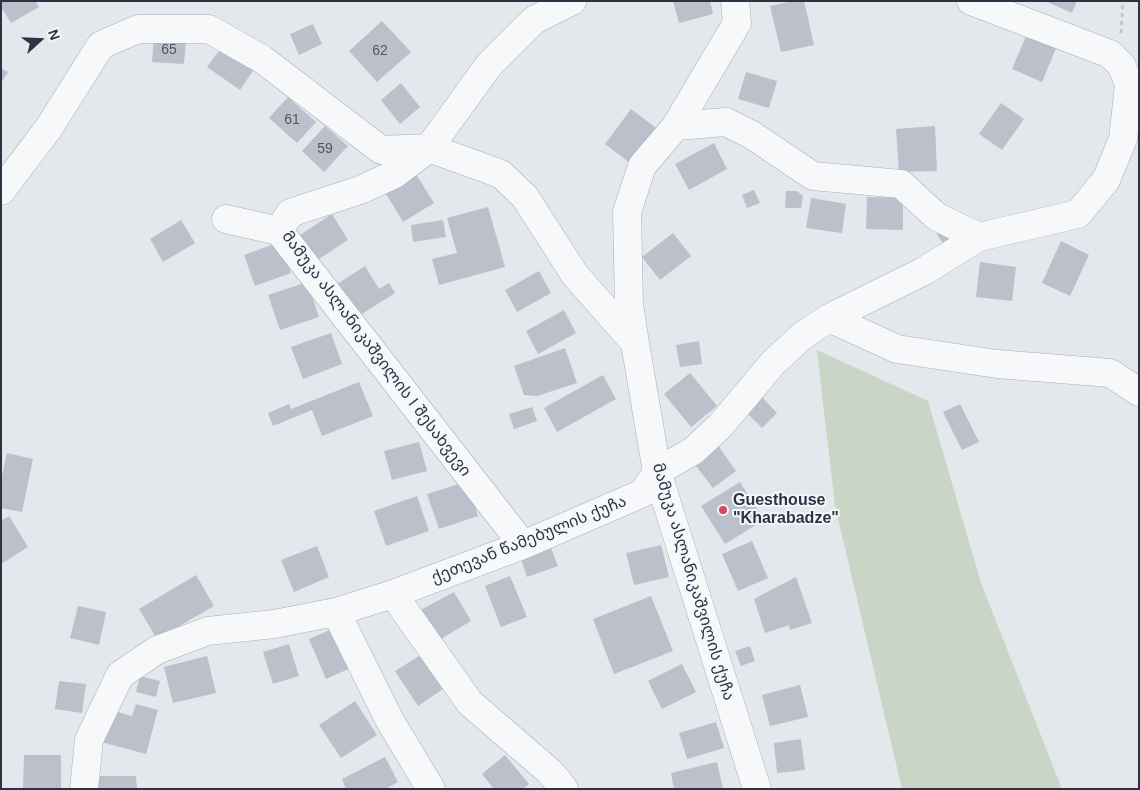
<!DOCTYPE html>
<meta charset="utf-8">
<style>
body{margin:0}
#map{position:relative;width:1140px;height:790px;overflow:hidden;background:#e4e7ec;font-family:Arial,sans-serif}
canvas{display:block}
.frame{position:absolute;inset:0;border:2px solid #2b3445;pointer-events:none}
.north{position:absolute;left:15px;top:15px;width:50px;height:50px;-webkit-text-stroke:4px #f4f6f9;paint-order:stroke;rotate:70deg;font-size:14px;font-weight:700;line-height:20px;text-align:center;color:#2b3445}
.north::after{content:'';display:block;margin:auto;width:18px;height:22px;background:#2b3445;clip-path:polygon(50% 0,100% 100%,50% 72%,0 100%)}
</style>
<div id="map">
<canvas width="1140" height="790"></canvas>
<div class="frame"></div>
<div class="north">N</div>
</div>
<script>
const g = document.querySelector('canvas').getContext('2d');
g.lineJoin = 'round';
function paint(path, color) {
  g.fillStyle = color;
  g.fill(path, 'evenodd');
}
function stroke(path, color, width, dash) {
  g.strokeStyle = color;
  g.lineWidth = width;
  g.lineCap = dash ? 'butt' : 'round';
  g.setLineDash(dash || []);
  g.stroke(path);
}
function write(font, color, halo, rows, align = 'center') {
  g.font = font + ' Arial,"Noto Sans Georgian",sans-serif';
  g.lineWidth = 4;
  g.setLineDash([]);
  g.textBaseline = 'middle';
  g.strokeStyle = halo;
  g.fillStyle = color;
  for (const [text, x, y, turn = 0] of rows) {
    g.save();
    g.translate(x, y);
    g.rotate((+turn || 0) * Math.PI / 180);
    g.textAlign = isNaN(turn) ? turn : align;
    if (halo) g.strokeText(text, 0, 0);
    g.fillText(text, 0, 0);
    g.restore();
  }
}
paint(new Path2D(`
 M817 350 928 401 981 583 1062 789H902L835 506Z`), '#c9d6c5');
paint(new Path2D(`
 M1 1H35L39 7 11 23 1 7Z
 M673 1H710L713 14 679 23Z
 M793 1H804L814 45 781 52 770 6Z
 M1045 1H1077L1072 13Z
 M382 21 411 52 377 82 349 51Z
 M313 24 322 44 299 55 290 34Z
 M1029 29 1059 41 1042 82 1012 69Z
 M154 37 186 39 184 64 152 62Z
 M222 47 254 69 240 90 207 67Z
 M1 68 8 72 1 83Z
 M746 72 777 81 769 108 738 99Z
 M401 83 420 107 400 124 381 100Z
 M288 97 316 122 297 143 269 118Z
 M1001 103 1024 119 1002 150 979 134Z
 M631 109 656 128 630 163 605 144Z
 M325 126 348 146 324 172 302 151Z
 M935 126 937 171 899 172 896 129Z
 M714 143 727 169 689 190 675 164Z
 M416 174 434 203 403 222 385 192Z
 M754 190 760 203 747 208 742 195Z
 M786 191H797L803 196 801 208H785Z
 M867 197 903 198V230L866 229Z
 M811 198 846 204 842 233 806 228Z
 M488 207 505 267 439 285 432 259 457 253 447 218Z
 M332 214 348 240 316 261 300 235Z
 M181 220 195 243 163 262 150 239Z
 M443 220 446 237 413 242 411 225Z
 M945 227 952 239 943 244 936 232Z
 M673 233 691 256 660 280 642 257Z
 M1061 241 1089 255 1070 296 1042 283Z
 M280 242 291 273 255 286 244 255Z
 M980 262 1016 267 1012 301 976 297Z
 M365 266 379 289 389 283 395 293 354 319 334 286Z
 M539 271 551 293 517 312 505 290Z
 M307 282 319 317 280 330 268 295Z
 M564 310 576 333 538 354 526 331Z
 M331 333 342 364 303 379 291 347Z
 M699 341 702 364 680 367 676 345Z
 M565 348 577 383 537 396 524 395 514 366Z
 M690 373 717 406 691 427 664 394Z
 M603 375 616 399 557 432 544 408Z
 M359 382 373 416 322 436 312 410 273 426 268 413 289 404 291 409Z
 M760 395 777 413 762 428 744 410Z
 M960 404 979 442 962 450 943 412Z
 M532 407 537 421 514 429 509 414Z
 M419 442 427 471 392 480 384 451Z
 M717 444 736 471 713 488 693 462Z
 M7 453 33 459 22 512 1 508V480Z
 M740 482 764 520 725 544 701 506Z
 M462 483 466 494 471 492 478 516 439 529 427 494Z
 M417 496 429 531 386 546 374 511Z
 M9 516 28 547 1 564V521Z
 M752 541 768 578 738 591 722 554Z
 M661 545 669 577 634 585 626 553Z
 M317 546 329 577 294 592 281 560Z
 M551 548 558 566 527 577 521 559Z
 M196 575 214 606 157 639 139 609Z
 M510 576 527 617 501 627 485 586Z
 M796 577 812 623 790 630 789 625 765 633 754 599Z
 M454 592 471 621 434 643 417 612Z
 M651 596 673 651 614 674 593 619Z
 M78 606 106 612 99 645 70 638Z
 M337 627 355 666 326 679 309 639Z
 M289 644 299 676 273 684 263 652Z
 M750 646 755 661 741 666 735 651Z
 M424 653 446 687 418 706 395 671Z
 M207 656 216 693 173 703 164 667Z
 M682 664 696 692 662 709 648 681Z
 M140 676 160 681 156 697 136 692Z
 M59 681 86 684 82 713 55 709Z
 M800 685 808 717 770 726 762 695Z
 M355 701 377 735 341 758 319 725Z
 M136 704 158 710 146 754 101 742 110 710 132 716Z
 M716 722 724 748 687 759 679 733Z
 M801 739 805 770 777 773 774 743Z
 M24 755H61V789H23Z
 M505 755 529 784 523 789H494L482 774Z
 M385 757 398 782 385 789H346L342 779Z
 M717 762 723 789H674L671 773Z
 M97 776H136L137 789H97Z`), '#bbc0ca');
const minor = new Path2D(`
 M971 1 1110 54 1122 66 1129 85H1139
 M676 126 726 122 752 135 813 176 901 184 937 217 979 237
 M1 191 48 129 101 45 138 29H209L262 59 381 150 429 148 501 174 525 197 575 275 635 343 657 472 757 789
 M226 219 279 231
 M829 318 897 349 997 364 1110 373 1139 392
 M635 343 629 305 627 212 642 166 676 126 737 23 735 1
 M523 545 279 231 290 213 360 190 395 174 429 148 489 65 534 20 572 1
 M393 594 470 703 550 772 564 789
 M336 612 390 721 431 789
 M84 789 89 740 120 675 157 650 208 631 274 624 336 612 393 594 523 545 643 493 657 472 693 451 720 426 773 363 802 336 829 318 924 271 979 237 1078 214 1106 180 1123 139 1129 85`);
stroke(minor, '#a9aeb7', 29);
stroke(new Path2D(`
 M1121 33 1123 1`), '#c2c5cb', 3, [4, 4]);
stroke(minor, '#f7f8fa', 28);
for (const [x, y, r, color] of [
 [723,510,5,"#d1495b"]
]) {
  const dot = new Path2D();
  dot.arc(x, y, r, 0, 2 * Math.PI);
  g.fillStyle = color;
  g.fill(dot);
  stroke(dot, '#f4f6f9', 2);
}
write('14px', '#4f5766', null, [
 ["65",169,50],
 ["62",380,51],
 ["61",292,120],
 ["59",325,149]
]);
write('16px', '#2b3445', '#f4f6f9', [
 ["მამუკა ასლანიკაშვილის I შესახვევი",376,354,53],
 ["ქეთევან წამებულის ქუჩა",529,540,-22],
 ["მამუკა ასლანიკაშვილის ქუჩა",693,582,73]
]);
write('bold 16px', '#2b3445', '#f4f6f9', [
 ["Guesthouse",733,501],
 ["\"Kharabadze\"",733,519]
], 'left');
</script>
